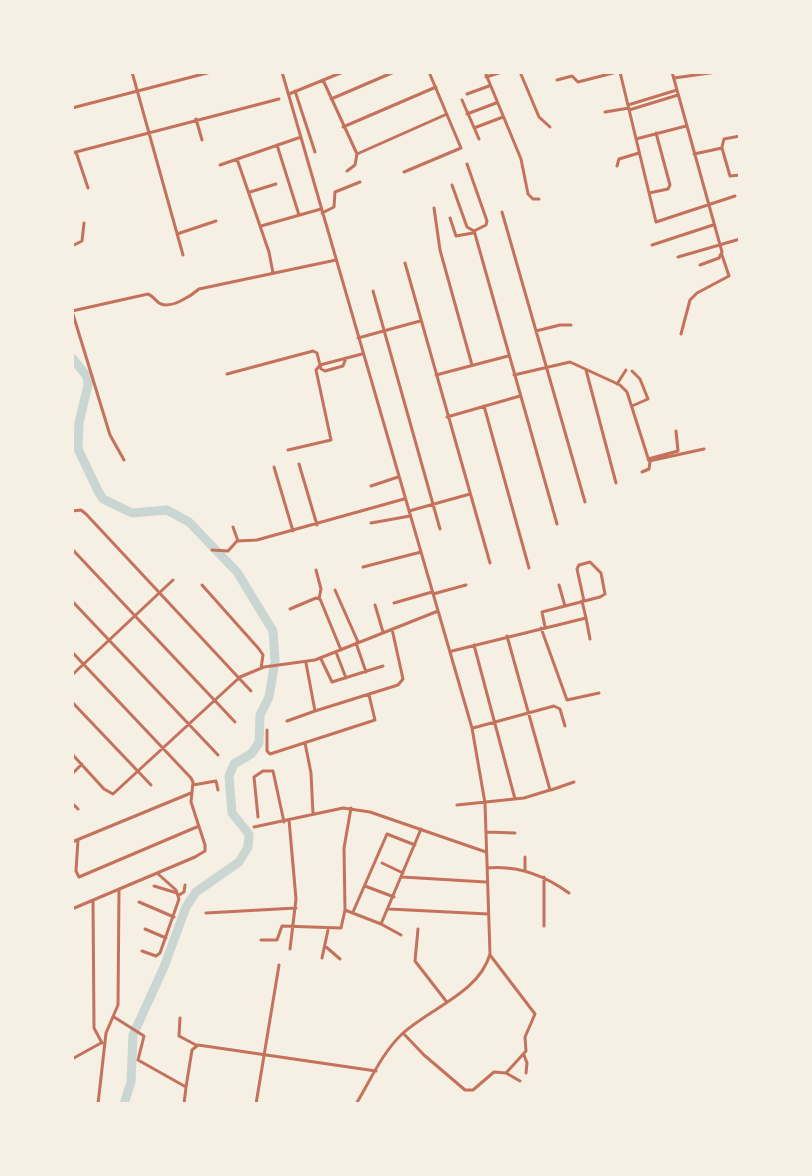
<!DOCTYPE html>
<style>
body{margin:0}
#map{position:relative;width:812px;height:1176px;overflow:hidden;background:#f6efe4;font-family:"Open Sans",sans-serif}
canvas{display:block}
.frame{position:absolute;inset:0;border:74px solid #f6efe4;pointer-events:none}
</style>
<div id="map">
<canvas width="812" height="1176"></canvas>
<div class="frame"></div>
</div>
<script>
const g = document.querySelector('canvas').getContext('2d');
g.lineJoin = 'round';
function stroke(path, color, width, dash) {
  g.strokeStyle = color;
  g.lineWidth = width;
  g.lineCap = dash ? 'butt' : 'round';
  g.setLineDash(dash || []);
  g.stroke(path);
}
stroke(new Path2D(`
 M72 358 87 376 88 385 79 423 78 449 98 491 103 499 132 513 167 510 189 522 237 572 273 631 275 661 269 697 260 715 259 743 251 754 234 764 229 776 232 813 249 834 248 847 239 862 196 892 186 907 164 967 133 1035 131 1082 124 1104`), '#c9d6d2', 9);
stroke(new Path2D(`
 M132 72 183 255
 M282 72 472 728 485 803 490 954C479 993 430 1008 402 1034 382 1053 370 1081 356 1104
 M485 72 521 159 528 194 533 199H539
 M520 72 539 117 550 127
 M620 72 656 222 735 196
 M672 72 722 252 719 258 700 265
 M486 77 502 72
 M674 78 717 72
 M323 80 357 154 355 165 347 171
 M557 80 572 76 578 82 617 72
 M295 91 315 152
 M289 94 343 72
 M467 94 489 86
 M331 99 394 72
 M462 100 479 139
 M628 105 677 90
 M72 108 211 72
 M629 110 678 95
 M605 112 629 108
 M467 114 496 103
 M196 119 202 140
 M343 127 436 87
 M474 128 503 117
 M636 139 686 126
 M277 145 299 215
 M722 147 724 139 740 136
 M76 152 88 188
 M72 153 279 99
 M357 154 447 114
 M694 154 722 148 730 176 740 175
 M237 159 269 252 273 273
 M467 164 487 221 486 225 474 231 475 234 557 524
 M220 165 301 137
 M617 166 619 159 639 153
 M404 172 461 148 429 72
 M452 185 467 227 474 231
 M250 192 276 184
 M649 193 668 189 670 185 656 133
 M434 208 440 250 472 365
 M502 212 585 502
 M322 213 334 207 335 192 360 182
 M450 218 456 236 473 233
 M261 226 321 209
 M177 234 216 221
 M652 245 713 225
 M72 246 82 241 84 223
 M678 257 740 239
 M405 263 490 563
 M373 291 440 529
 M72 311 148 294C153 296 154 299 159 303 170 310 191 296 199 289L336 260
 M72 311 110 435 124 460
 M536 331 560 325H571
 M681 334 690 300 697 293 729 276 722 255
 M358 338 420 321
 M586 370 616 483
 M632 371 640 379 648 399 632 406
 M227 374 313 351 317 353 321 369 325 371 343 366 346 358
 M436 375 508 356
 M514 375 570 362 620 385 627 392 649 461 704 449
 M617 384 626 370
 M484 406 529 568
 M447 417 520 396
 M288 450 331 440 316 370 320 365 362 354
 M648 459 678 451 676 431
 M299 464 317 525
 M274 467 293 531
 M642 472 649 469 650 462
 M371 486 398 477
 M72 511 81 510 86 514 251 691
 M409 511 470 494
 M371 523 410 516
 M233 527 238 541 257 540 404 499
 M72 549 235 722
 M212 550 228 551 237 541
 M363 567 421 552
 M316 570 321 589 319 599
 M202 585 259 649 263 655 261 668
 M559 585 565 606
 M335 590 358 642
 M433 594 466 585
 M72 601 218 755
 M394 603 432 592
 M375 605 383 632
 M290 609 316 598 320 599 341 650
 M586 618 590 639
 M545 627 542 612 600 597 605 594 601 573 590 562 579 565 577 569 584 601
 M541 628 567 700 599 693
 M356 643 366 672
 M474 645 515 799
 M452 651 586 618 582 601
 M72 652 191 778 193 782 191 802 205 845V851L195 857 72 909
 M336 652 346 678
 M321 659 332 682 383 666
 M306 663 315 711 398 685 403 679 392 629
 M72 675 173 580
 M72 702 151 785
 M287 721 315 711
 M473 728 554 706 560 709 565 726
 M267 730V751L270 754 375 720 369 695
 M305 743 311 773 313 814
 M72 754 104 789 113 794 240 677 264 667 315 660 438 611
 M72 774 82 764
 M193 785 216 781 218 790
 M551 790 574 782
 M72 803 78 809
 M457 805 524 798 550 790 507 636
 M258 817 254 777 263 771H273L284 822
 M289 820 296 899 290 949
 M254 827 343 808 370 812 486 852
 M487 832 515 833
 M78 840 76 871 79 877 199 826
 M72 842 191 793
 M382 863 403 873
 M487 868C518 865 544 875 569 893
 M525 871V857
 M402 877 486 882
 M154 886 177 893
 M365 886 394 897
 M179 895 184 892 185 885
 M93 900 94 1028 102 1043
 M139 902 174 917
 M389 909 488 914
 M345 910 381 924 421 829
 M353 912 387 834 415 845
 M206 913 296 908
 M381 924 401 935
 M544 926V877
 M145 929 166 938
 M418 929 415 961 446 1001
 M261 940H277L282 926 341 928 345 910 344 848 351 808
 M325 946 340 959
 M142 951 156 956 160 953 179 899 176 890 157 873
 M322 958 328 930
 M114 1017 144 1036 138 1060 186 1087 184 1104
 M180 1018 179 1036 196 1045
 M403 1033 424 1055 465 1090H473L494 1072 506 1073 526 1051 525 1037 535 1014 490 955
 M524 1055 527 1063 526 1073
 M72 1059 101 1043
 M506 1073 520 1081
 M186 1087 192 1050 198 1045 376 1071
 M98 1104 106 1033 118 1005 119 890
 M256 1104 279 965`), '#c5725c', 3);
</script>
